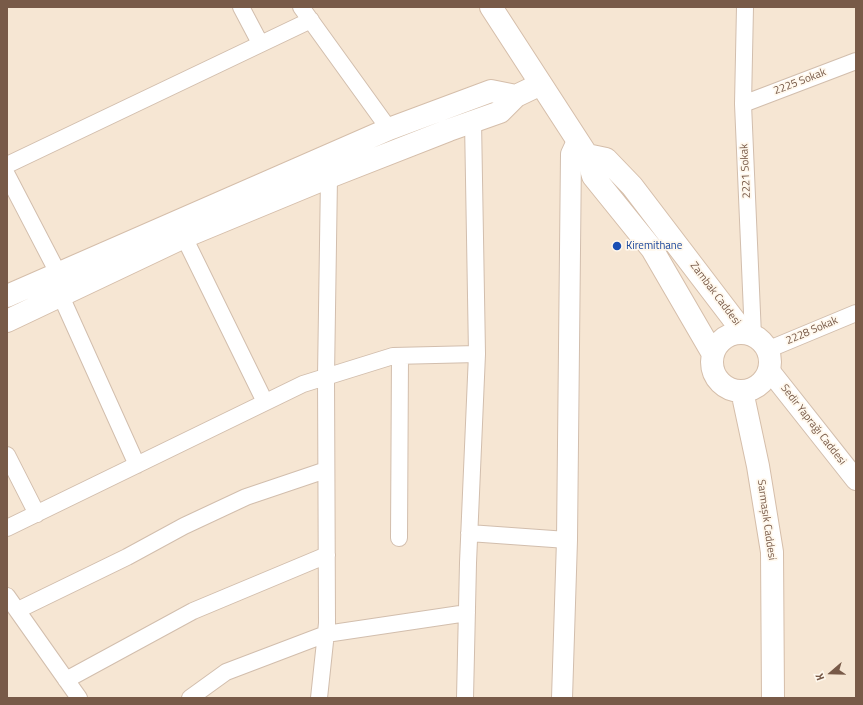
<!DOCTYPE html>
<meta charset="utf-8">
<style>
body{margin:0}
#map{position:relative;width:863px;height:705px;overflow:hidden;background:#fdf4e5;font-family:"Titillium Web",sans-serif}
canvas{display:block}
.frame{position:absolute;inset:0;border:8px solid #785a48;pointer-events:none}
.north{position:absolute;left:811px;top:653px;width:40px;height:40px;-webkit-text-stroke:3px #fff8ed;paint-order:stroke;rotate:250deg;font-size:11px;font-weight:700;line-height:16px;text-align:center;color:#785a48}
.north::after{content:'';display:block;margin:auto;width:14px;height:18px;background:#785a48;clip-path:polygon(50% 0,100% 100%,50% 72%,0 100%)}
</style>
<div id="map">
<canvas width="863" height="705"></canvas>
<div class="frame"></div>
<div class="north">K</div>
</div>
<script>
const g = document.querySelector('canvas').getContext('2d');
g.lineJoin = 'round';
function paint(path, color) {
  g.fillStyle = color;
  g.fill(path, 'evenodd');
}
function stroke(path, color, width, dash) {
  g.strokeStyle = color;
  g.lineWidth = width;
  g.lineCap = dash ? 'butt' : 'round';
  g.setLineDash(dash || []);
  g.stroke(path);
}
function write(font, color, halo, rows, align = 'center') {
  g.font = font + ' "Titillium Web",sans-serif';
  g.lineWidth = 3.5;
  g.setLineDash([]);
  g.textBaseline = 'middle';
  g.strokeStyle = halo;
  g.fillStyle = color;
  for (const [text, x, y, turn = 0] of rows) {
    g.save();
    g.translate(x, y);
    g.rotate((+turn || 0) * Math.PI / 180);
    g.textAlign = isNaN(turn) ? turn : align;
    if (halo) g.strokeText(text, 0, 0);
    g.fillText(text, 0, 0);
    g.restore();
  }
}
paint(new Path2D(`
 M7 7H856V698H7Z`), '#f6e6d3');
const minor = new Path2D(`
 M241 7 260 43
 M301 7 389 129
 M745 7 743 104 753 336
 M743 104 856 61
 M7 165 311 20
 M7 175 58 273
 M184 237 265 402
 M60 294 137 465
 M767 350 856 313
 M7 455 37 514
 M7 528 303 384 393 356 477 354
 M469 533 567 540
 M399 538 400 356
 M7 596 79 698
 M18 610 127 557 184 526 246 497 326 470
 M66 680 193 611 327 555
 M190 698 226 672 326 634 467 613
 M319 698 327 623 326 376 329 177
 M465 698 468 563 477 354 473 121`);
const tertiary = new Path2D(`
 M769 370 856 480
 M562 698 567 540 571 154 577 141`);
const secondary = new Path2D(`
 M491 7 587 155 593 176 652 249 713 354
 M587 155 606 159 632 186 744 333
 M7 296 389 129 491 91 516 96
 M7 321 184 237 329 177 449 130 500 112 516 96 541 84
 M712 362a29 29 0 1 1 58 0a29 29 0 1 1-58 0Z
 M742 391 758 466 772 552 773 698`);
stroke(minor, '#d2bead', 18);
stroke(tertiary, '#d2bead', 22);
stroke(secondary, '#d5beaa', 24);
stroke(minor, '#fff', 16);
stroke(tertiary, '#fff', 20);
stroke(secondary, '#fff', 22);
for (const [x, y, r, color] of [
 [617,246,5,"#1a4fb4"]
]) {
  const dot = new Path2D();
  dot.arc(x, y, r, 0, 2 * Math.PI);
  g.fillStyle = color;
  g.fill(dot);
  stroke(dot, '#fff8ed', 1.5);
}
write('11px', '#785a48', '#fff8ed', [
 ["2225 Sokak",800,82,-21],
 ["2221 Sokak",746,171,-93],
 ["Zambak Caddesi",715,294,53],
 ["2228 Sokak",812,331,-23],
 ["Sedir Yaprağı Caddesi",813,425,52],
 ["Sarmaşık Caddesi",766,520,82]
]);
write('11px', '#164399', '#fff8ed', [
 ["Kiremithane",626,246]
], 'left');
</script>
